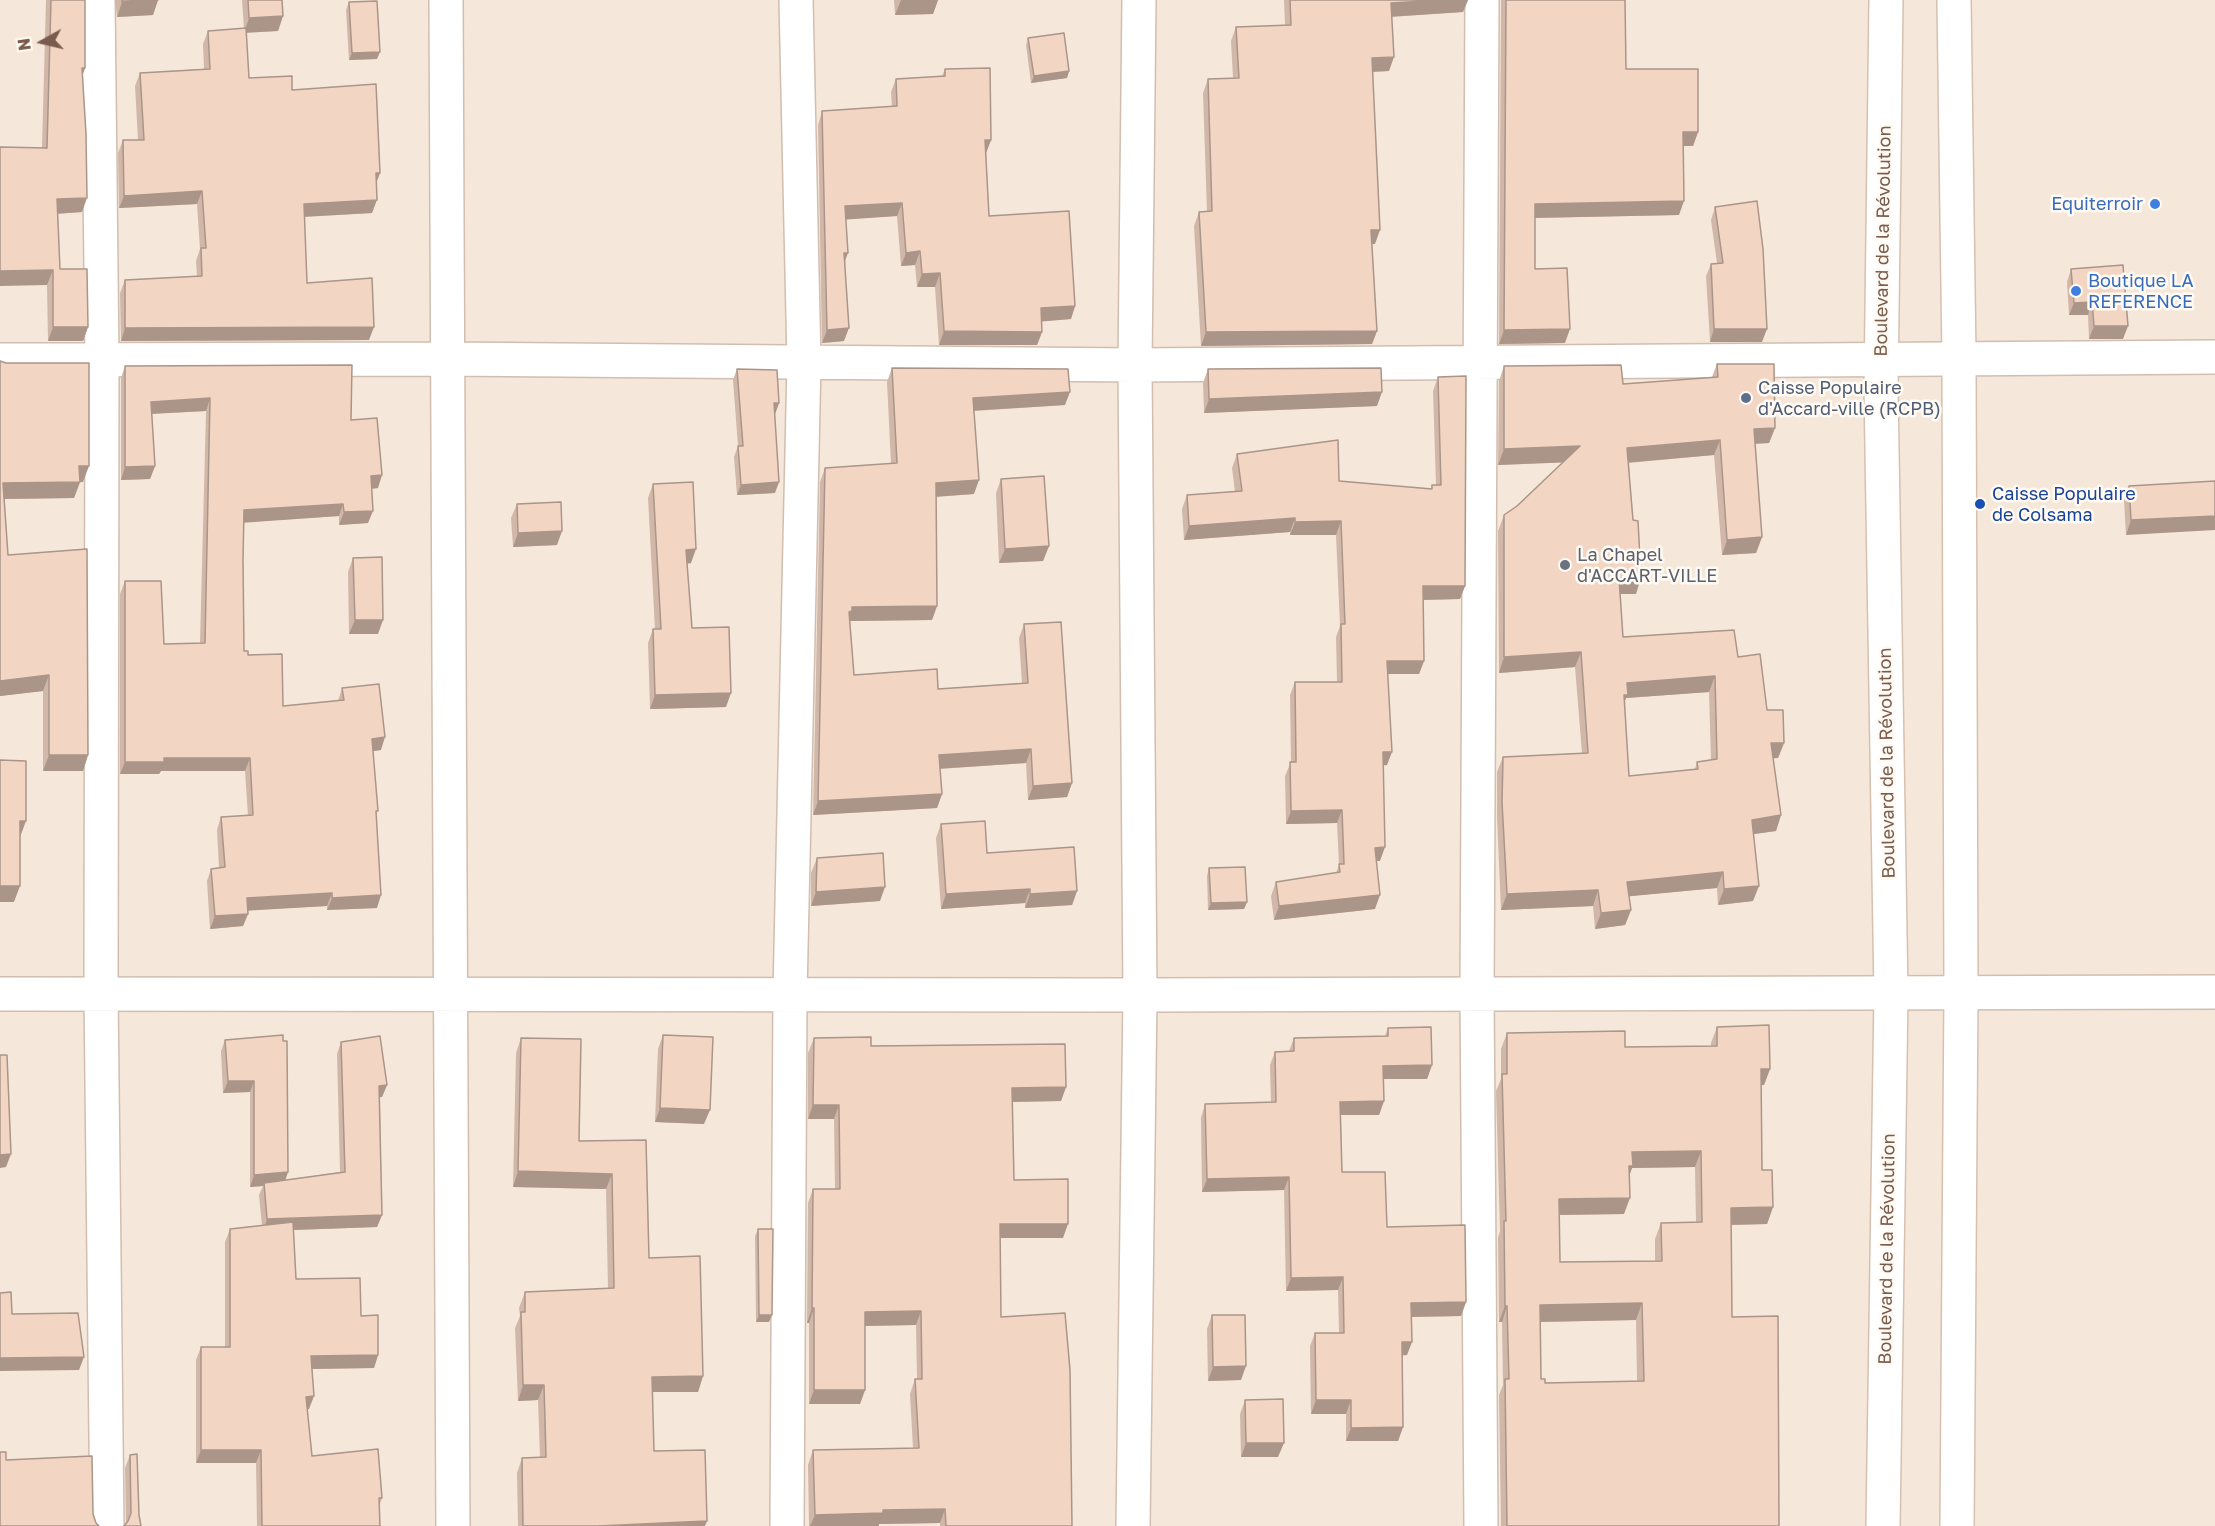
<!DOCTYPE html>
<meta charset="utf-8">
<style>
body{margin:0}
#map{position:relative;width:2215px;height:1526px;overflow:hidden;background:#fdf6ec;font-family:"Golos Text",sans-serif}
canvas{display:block}
.north{position:absolute;left:12px;top:12px;width:60px;height:60px;-webkit-text-stroke:4px #fffaf3;paint-order:stroke;rotate:262deg;font-size:16px;font-weight:700;line-height:24px;text-align:center;color:#7a5c4d}
.north::after{content:'';display:block;margin:auto;width:21px;height:27px;background:#7a5c4d;clip-path:polygon(50% 0,100% 100%,50% 72%,0 100%)}
</style>
<div id="map">
<canvas width="2215" height="1526"></canvas>
<div class="north">N</div>
</div>
<script>
const g = document.querySelector('canvas').getContext('2d');
g.lineJoin = 'round';
function paint(path, color) {
  g.fillStyle = color;
  g.fill(path, 'evenodd');
}
function stroke(path, color, width, dash) {
  g.strokeStyle = color;
  g.lineWidth = width;
  g.lineCap = dash ? 'butt' : 'round';
  g.setLineDash(dash || []);
  g.stroke(path);
}
function write(font, color, halo, rows, align = 'center') {
  g.font = font + ' "Golos Text",sans-serif';
  g.lineWidth = 5;
  g.setLineDash([]);
  g.textBaseline = 'middle';
  g.strokeStyle = halo;
  g.fillStyle = color;
  for (const [text, x, y, turn = 0] of rows) {
    g.save();
    g.translate(x, y);
    g.rotate((+turn || 0) * Math.PI / 180);
    g.textAlign = isNaN(turn) ? turn : align;
    if (halo) g.strokeText(text, 0, 0);
    g.fillText(text, 0, 0);
    g.restore();
  }
}
paint(new Path2D(`
 M0 0H2215V1526H0Z`), '#f5e8da');
const street = new Path2D(`
 M98 0 102 360 101 993 107 1526
 M446 0 453 1526
 M0 360 448 359 1135 365 2215 357
 M0 994 1140 995 2215 992
 M787 1526 790 994 804 362 796 0
 M1133 1526 1140 995 1135 365 1139 0
 M1481 1526 1477 993 1482 0`);
const secondary = new Path2D(`
 M1954 0 1959 358 1961 993 1957 1526
 M1883 1526 1891 994 1881 389 1886 0`);
stroke(street, '#d1beb0', 36);
stroke(secondary, '#d6c0b0', 36);
stroke(street, '#fff', 33);
stroke(secondary, '#fff', 33);
paint(new Path2D(`
 M46 0H85V68L82 77V212L57 214 60 269 88 327 83 341H48L47 285 42 148Z
 M115 0H158L153 15 117 17Z
 M242 0H282L283 16 278 31 246 32 249 78 292 90 380 173 376 183 372 213 304 217 307 283 369 340 121 341 120 293 125 280 197 276 196 261 200 249 197 204 119 208 118 153 123 140H138L135 86 140 73 204 69 203 44 208 31 244 29Z
 M894 0H938L933 14 895 15Z
 M1284 0H1468L1463 12 1391 17 1389 71 1372 72 1375 244H1372L1377 331 1372 344 1201 346 1194 226 1199 212H1207L1203 93 1208 79 1233 78 1231 41 1236 27 1285 25Z
 M1501 0H1625L1626 69 1698 132 1693 146H1683L1679 215 1535 218V269L1565 343 1499 344Z
 M349 2 377 59 349 60 346 10Z
 M1028 38 1069 71 1067 78 1031 83 1026 45Z
 M945 69 991 140 986 153 989 216 1075 306 1071 319 1042 321V332L1037 345H939L935 287H917L915 265 901 266 897 216 846 219 844 341 822 343 818 125 822 111 892 107 891 92 896 79 942 76Z
 M1715 207 1762 342H1710L1706 276 1711 264 1717 263 1711 220Z
 M2071 269 2123 339H2089L2088 315H2069L2067 282Z
 M0 361 83 482H80L74 498 4 499 8 555 88 755 83 771H43V691L0 696Z
 M1717 364 1775 428 1769 443 1755 444 1762 537 1756 553 1722 555 1714 455 1629 463 1636 594H1620L1623 637 1738 657 1784 743 1778 758H1773L1781 815 1776 831 1754 834 1753 901 1718 905 1717 888 1629 896 1631 910 1625 925 1595 929 1593 906 1501 910 1497 817V772L1503 757 1582 753 1575 667 1499 673 1498 531 1504 515 1517 506 1563 462 1498 465 1499 381 1504 366 1623 384 1712 377ZM1709 692 1711 760 1697 762 1695 769 1629 776 1624 703 1626 698Z
 M125 366 351 420 378 488 372 489 368 523 339 525V516L244 522 243 560 244 651 248 655 283 706 338 701 342 688 381 750 373 751 376 816 377 908 327 910V906L248 910V914L243 926 210 929 207 881 211 869 219 868 217 830 221 817 248 816 245 771H161L159 774H120V594L125 581 164 644 200 643 206 411 152 414 155 466 150 479 121 480V378Z
 M892 368 1065 405 974 411V494L936 497 937 606 932 620 850 621 854 675 938 689 1022 683 1019 638 1024 624 1072 783 1067 797 1028 800 1026 763 940 769 942 794 937 808 813 815 820 482 825 468 891 464 887 382Z
 M737 369 779 403 775 414V493L737 495 734 457 738 446 733 380Z
 M1208 369 1377 406 1204 413 1203 383Z
 M1438 377 1465 586 1460 599 1423 600 1424 661 1419 674H1388L1387 765H1383L1380 861H1376L1375 909 1274 920 1271 896 1276 882 1336 873 1339 865 1337 823 1286 824 1285 776 1291 762 1290 695 1295 682H1337L1336 637 1340 626 1336 535H1290V532L1184 540 1182 509 1187 495 1235 492 1232 468 1237 454 1339 481 1431 489 1432 485H1436L1433 391Z
 M1001 479 1049 546 1043 561 999 563 996 493Z
 M2215 481 2126 535 2124 500 2129 486Z
 M653 484 691 563 687 564 692 628 726 707 650 709 648 643 653 629H655L648 498Z
 M517 504 557 545 513 547 511 518Z
 M353 558 378 634H349L348 572Z
 M941 824 987 853 1077 891 1072 905 1025 908V903L941 909 936 838Z
 M817 858 880 901 811 906V873Z
 M1209 868 1247 902 1244 909 1208 910 1207 876Z
 M1717 1027 1770 1069 1764 1085H1761L1762 1170 1773 1207 1767 1224 1731 1225 1732 1317 1779 1526H1501L1499 1395 1503 1385 1502 1322H1499L1498 1238 1500 1231 1496 1091 1501 1079V1049L1507 1033 1625 1047 1711 1046V1043ZM1695 1167 1696 1222 1661 1223 1655 1239V1261L1560 1262 1559 1215 1624 1214 1629 1175 1632 1168ZM1636 1320 1637 1381 1545 1383 1541 1379 1540 1322Z
 M1388 1028 1432 1065 1427 1079H1383L1384 1101 1379 1115H1341L1342 1172 1387 1227 1466 1302 1461 1316 1411 1317 1407 1355H1402L1403 1427 1398 1441H1346V1414H1311L1310 1346 1315 1333H1339L1338 1290 1286 1291 1284 1190 1202 1192 1201 1118 1205 1104 1271 1103 1270 1065 1275 1052 1289 1051 1294 1038 1385 1036Z
 M663 1035 704 1124 655 1122 658 1049Z
 M521 1038 579 1141 646 1140 649 1258 703 1376 698 1392H652L654 1451 705 1526H518L517 1473 522 1458 540 1457 538 1400 518 1401 515 1328 520 1316 519 1308 525 1292 608 1289 606 1189 513 1187 516 1053Z
 M814 1038 871 1046 1066 1087 1061 1101 1012 1102 1014 1180 1063 1238H1000L1001 1317 1072 1526H940V1523L879 1524V1526H809L808 1465 813 1450 913 1448 910 1394 915 1379H917L916 1325 865 1326V1390L860 1404H809V1323H807L808 1203 813 1189H835L834 1119H808V1053Z
 M225 1040 283 1041 288 1172 285 1180 340 1172 337 1054 341 1042 387 1085 382 1097H380L382 1215 377 1227 293 1230 296 1279 361 1316 378 1355 374 1368 312 1369 309 1409H307L312 1456 382 1498 379 1507 380 1526H257L256 1463H196V1360L201 1347H225V1242L230 1229 262 1226 259 1195 263 1186 250 1187V1092L223 1093 221 1051Z
 M758 1229 769 1322H756L755 1236Z
 M1212 1315 1241 1380 1208 1381 1207 1329Z
 M1245 1400 1278 1457H1241L1240 1414Z
 M130 1455 139 1515 126 1524 125 1468Z`), '#d1b7a8');
paint(new Path2D(`
 M158 0 153 15 117 17 122 2Z
 M901 0H938L933 14 895 15Z
 M1443 0H1468L1463 12 1386 17 1391 3Z
 M283 16 278 31 244 33 249 18Z
 M380 52 377 59 349 60 352 53Z
 M1394 57 1389 71 1367 72 1372 58Z
 M82 68H85L80 82Z
 M1069 71 1067 78 1031 83 1034 76Z
 M1683 132H1698L1693 146H1678Z
 M985 140H991L986 153Z
 M376 173H380L375 186Z
 M202 191 197 204 119 208 124 196Z
 M87 198 82 212 52 214 57 199Z
 M377 200 372 213 299 217 304 204Z
 M1684 201 1679 215 1530 218 1535 204Z
 M902 203 897 216 840 220 845 206Z
 M1371 230H1380L1375 244H1366Z
 M920 251 915 265 901 266 906 253Z
 M844 253H848L843 266Z
 M53 270 47 285 0 286V271Z
 M940 273 935 287H917L922 274Z
 M2092 302 2088 315H2069L2074 303Z
 M1075 306 1071 319 1036 322 1041 308Z
 M2094 326H2128L2123 339H2089Z
 M53 327H88L83 341H48Z
 M374 327 369 340 121 341 125 328Z
 M849 328 844 341 822 343 827 330Z
 M1570 329 1565 343 1499 344 1504 330Z
 M1714 329H1767L1762 342H1710Z
 M944 331 1042 332 1037 345H939Z
 M1377 331 1372 344 1201 346 1206 332Z
 M1070 392 1065 405 968 411 973 398Z
 M1382 392 1377 406 1204 413 1209 399Z
 M210 398 206 411 147 414 151 402Z
 M774 403H779L775 414H770Z
 M1775 428 1769 443 1748 444 1754 429Z
 M1720 440 1714 455 1622 463 1627 448Z
 M1580 446 1575 462 1498 465 1504 449Z
 M79 466H89L83 482H78H80L74 498 0 499 3 483Z
 M155 466 150 479 121 480 125 467Z
 M382 475 378 488 366 489 371 476Z
 M979 480 974 494 931 497 936 483Z
 M779 482 775 493 737 495 741 485Z
 M343 504 339 516 240 523 244 510Z
 M373 511 368 523 339 525 344 512Z
 M2215 516V530L2126 535 2131 520Z
 M1295 518 1290 532 1184 540 1189 526Z
 M1341 521 1336 535H1290L1295 522Z
 M562 531 557 545 513 547 518 533Z
 M1762 537 1756 553 1722 555 1727 540Z
 M1049 546 1043 561 999 563 1005 549Z
 M696 549 691 563 681 564 686 550Z
 M1619 578H1641L1636 594H1613Z
 M1423 586H1465L1460 599 1418 600Z
 M937 606 932 620 849 621V612L852 607Z
 M355 620H383L378 634H349Z
 M1581 652 1575 667 1499 673 1504 657Z
 M1387 661H1424L1419 674H1382Z
 M49 675 43 691 0 696V681Z
 M1715 676 1709 692 1626 698 1622 710H1618L1627 683Z
 M731 693 726 707 650 709 655 695Z
 M385 737 381 750 367 752 372 739Z
 M1771 743H1784L1778 758 1766 759Z
 M1031 749 1026 763 934 769 939 755Z
 M1383 752H1392L1387 765 1378 766Z
 M49 755H88L83 771H43Z
 M164 758H250L245 771H161L159 774H120L125 762Z
 M1072 783 1067 797 1028 800 1033 786Z
 M942 794 937 808 813 815 818 801Z
 M1342 810 1337 823 1286 824 1291 811Z
 M1781 815 1776 831 1747 835 1752 820Z
 M20 821H26L20 837Z
 M1385 847 1380 861H1370L1375 848Z
 M1723 872 1717 888 1622 897 1627 882Z
 M0 886H20L14 902H0Z
 M1759 886 1753 901 1718 905 1724 889Z
 M885 887 880 901 811 906 816 892Z
 M1030 889 1025 903 941 909 946 894Z
 M1598 890 1593 906 1501 910 1507 894Z
 M1077 891 1072 905 1025 908 1030 894Z
 M332 893 327 906 242 911 247 898Z
 M381 895 377 908 327 910 332 898Z
 M1380 895 1375 909 1274 920 1279 906Z
 M1247 902 1244 909 1208 910 1211 903Z
 M1631 910 1625 925 1595 929 1601 913Z
 M248 914 243 926 210 929 215 916Z
 M1432 1065 1427 1079H1378L1383 1066Z
 M1761 1069H1770L1764 1085H1755Z
 M228 1081H254L250 1092 223 1093Z
 M387 1085 382 1097 375 1098 379 1086Z
 M1066 1087 1061 1101 1007 1102 1012 1088Z
 M1384 1101 1379 1115H1335L1340 1102Z
 M813 1105H839L834 1119H808Z
 M660 1108 710 1110 704 1124 655 1122Z
 M1701 1151 1695 1167 1632 1168 1627 1183H1623L1632 1152Z
 M11 1154 6 1167 0 1168V1155Z
 M518 1171 612 1174 606 1189 513 1187Z
 M288 1172 284 1184 264 1183 263 1186 250 1187 254 1175Z
 M1289 1177 1284 1190 1202 1192 1207 1179Z
 M1630 1198 1624 1214 1553 1215 1559 1199Z
 M1773 1207 1767 1224 1725 1225 1731 1208Z
 M382 1215 377 1227 263 1231 267 1219Z
 M1000 1224H1068L1063 1238H995Z
 M1343 1277 1338 1290 1286 1291 1291 1278Z
 M1466 1302 1461 1316 1406 1317 1411 1303Z
 M1642 1303 1636 1320 1534 1322 1540 1305Z
 M1505 1306H1507L1502 1322H1499Z
 M812 1308H814L809 1323H807Z
 M921 1311 916 1325 860 1326 865 1312Z
 M759 1315H772L769 1322H756Z
 M1402 1342H1412L1407 1355 1397 1356Z
 M378 1355 374 1368 307 1369 311 1356Z
 M84 1357 79 1370 0 1371V1358Z
 M1246 1366 1241 1380 1208 1381 1213 1367Z
 M703 1376 698 1392H646L652 1377Z
 M523 1385H544L538 1400 518 1401Z
 M814 1390H865L860 1404H809Z
 M314 1396 309 1409 301 1410 306 1397Z
 M1316 1400H1351L1346 1414H1311Z
 M1403 1427 1398 1441H1346L1351 1428Z
 M1246 1443H1284L1278 1457H1241Z
 M201 1450H261L256 1463H196Z
 M945 1509 940 1523 879 1524V1526H810L815 1515 883 1510Z
 M707 1521 705 1526H598Z`), '#aa9588');
const building = new Path2D(`
 M51 0H85V68H82L86 134 87 198 57 199 60 269H87L88 327H53V270L0 271V147L47 148Z
 M122 0H158L122 2Z
 M248 0H282L283 16 249 18Z
 M1290 0H1443L1391 3 1394 57 1372 58 1380 230H1371L1377 331 1206 332 1199 212 1212 211 1208 79 1239 78 1236 27 1291 25Z
 M1506 0H1625L1626 69H1698V132H1683L1684 201 1535 204V269L1567 268 1570 329 1504 330Z
 M377 1 380 52 352 53 349 2Z
 M246 28 249 78 292 76V90L376 84 380 173H376L377 200 304 204 307 283 372 278 374 327 125 328V280L202 276 201 248H206L202 191 124 196 123 140H144L140 73 210 69 208 31Z
 M1064 33 1069 71 1034 76 1028 38Z
 M990 68 991 140H985L989 216 1069 211 1075 306 1041 308 1042 332 944 331 940 273 922 274 920 251 906 253 902 203 845 206 848 253H844L849 328 827 330 822 111 897 106 896 79 945 76V69Z
 M1757 201 1763 249 1767 329H1714L1711 264 1723 263 1715 207Z
 M2123 265 2128 326H2094L2092 302 2074 303 2071 269Z
 M0 361 6 363H89V466H79L80 482 3 483 8 555 87 549 88 755H49V675L0 681Z
 M1717 364H1774L1775 428 1754 429 1762 537 1727 540 1720 440 1627 448 1633 520 1638 521 1641 578H1619L1623 637 1734 630 1738 657 1760 654 1767 710H1783L1784 743H1771L1781 815 1752 820 1759 886 1724 889 1723 872 1627 882 1631 910 1601 913 1598 890 1507 894 1502 802 1503 757 1588 753 1581 652 1504 657V515L1517 506 1580 446 1504 449V366L1621 365 1623 384 1718 377ZM1715 676 1717 759 1697 762 1698 769 1629 776 1624 695H1628L1627 683Z
 M352 365 351 420 377 418 382 475 371 476 373 511 344 512 343 504 244 510 243 560 244 651H248V655L282 654 283 706 344 700 342 688 379 684 385 737 372 739 378 811H376L381 895 332 898V893L247 898 248 914 215 916 211 869 225 867 221 817 253 815 250 758H164V762H125V581H161L164 644 205 643 210 398 151 402 155 466 125 467V366Z
 M892 368 1068 369 1070 392 973 398 979 480 936 483 937 606 852 607V611L849 612 854 675 937 669 938 689 1028 683 1024 624 1061 622 1072 783 1033 786 1031 749 939 755 942 794 818 801 825 468 897 463Z
 M1381 368 1382 392 1209 399 1208 369Z
 M737 369 777 370 779 403H774L779 482 741 485 738 446H743Z
 M1466 376 1465 586H1423L1424 661H1387L1392 752H1383L1385 847 1375 848 1380 895 1279 906 1276 882 1340 872 1339 864H1344L1342 810 1291 811 1290 762H1296L1295 682H1342L1341 624H1345L1341 521 1295 522V518L1189 526 1187 495 1242 491 1237 454 1338 440 1339 481 1432 489V485H1441L1438 377Z
 M1044 476 1049 546 1005 549 1001 479Z
 M2215 481V516L2131 520 2129 486Z
 M693 482 696 549 686 550 692 628 729 627 731 693 655 695 653 629H661L653 484Z
 M561 502 562 531 518 533 517 504Z
 M382 557 383 620H355L353 558Z
 M0 760 26 761V821H20V886H0Z
 M985 821 987 853 1074 847 1077 891 1030 894V889L946 894 941 824Z
 M883 853 885 887 816 892 817 858Z
 M1245 867 1247 902 1211 903 1209 868Z
 M1769 1025 1770 1069H1761L1762 1170H1772L1773 1207 1731 1208 1732 1317 1778 1316 1779 1526H1507L1505 1379H1509L1507 1306H1505L1504 1221H1506L1502 1074H1507V1033L1625 1031V1047L1717 1046V1027ZM1701 1151 1702 1222 1661 1223 1662 1261 1560 1262 1559 1199 1630 1198 1629 1166H1633L1632 1152ZM1642 1303 1644 1381 1545 1383V1379H1541L1540 1305Z
 M1431 1027 1432 1065 1383 1066 1384 1101 1340 1102 1342 1172H1385L1387 1227 1465 1225 1466 1302 1411 1303 1412 1342H1402L1403 1427 1351 1428V1400H1316L1315 1333H1344L1343 1277 1291 1278 1289 1177 1207 1179 1205 1104 1276 1102 1275 1052 1294 1051V1038L1388 1036V1028Z
 M283 1035V1041H287L288 1172 254 1175V1081H228L225 1040Z
 M663 1035 713 1037 710 1110 660 1108Z
 M380 1036 387 1085 379 1086 382 1215 267 1219 264 1183 345 1172 341 1042Z
 M871 1037V1046L1065 1044 1066 1087 1012 1088 1014 1180 1068 1179V1224H1000L1001 1317 1065 1313 1070 1370 1072 1526H946L945 1509 883 1510V1513L815 1515 813 1450 919 1448 915 1379H922L921 1311 865 1312V1390H814V1308H812L813 1189H840L839 1105H813L814 1038Z
 M521 1038 581 1039 579 1141 646 1140 649 1258 700 1256 703 1376 652 1377 654 1451 705 1450 707 1521 598 1526H523L522 1458 546 1457 544 1385H523L521 1312H525V1292L614 1288 612 1174 518 1171Z
 M0 1055H7L11 1154 0 1155Z
 M293 1222 296 1279 360 1278 361 1316 378 1315V1355L311 1356 314 1396 306 1397 312 1456 378 1449 382 1498H379L380 1526H262L261 1450H201V1347H230V1229Z
 M758 1229H773L772 1315H759Z
 M11 1292 12 1314 78 1313 84 1357 0 1358V1293Z
 M1212 1315H1245L1246 1366 1213 1367Z
 M1283 1399 1284 1443H1246L1245 1400Z
 M0 1452H6V1460L92 1456 93 1514 96 1523 99 1526H0Z
 M137 1454 139 1515 141 1526H124L128 1521 131 1513 130 1455Z`);
paint(building, '#f3d5c3');
stroke(building, '#aa9588', 1.5);
for (const [x, y, r, color] of [
 [2155,204,6,"#3f7fe0"],
 [2076,291,6,"#3f7fe0"],
 [1746,398,6,"#5c6f8a"],
 [1980,504,6,"#1a4fb4"],
 [1565,565,6,"#6b7280"]
]) {
  const dot = new Path2D();
  dot.arc(x, y, r, 0, 2 * Math.PI);
  g.fillStyle = color;
  g.fill(dot);
  stroke(dot, '#fffaf3', 2);
}
write('18px', '#366cbe', '#fffaf3', [
 ["Equiterroir",2143,204],
 ["Boutique LA",2088,281,"left"],
 ["REFERENCE",2088,302,"left"]
], 'right');
write('18px', '#7a5c4d', '#fffaf3', [
 ["Boulevard de la Révolution",1883,241,-89],
 ["Boulevard de la Révolution",1887,763,-91],
 ["Boulevard de la Révolution",1887,1249,-89]
]);
write('18px', '#4e5e75', '#fffaf3', [
 ["Caisse Populaire",1758,388],
 ["d'Accard-ville (RCPB)",1758,409]
], 'left');
write('18px', '#164399', '#fffaf3', [
 ["Caisse Populaire",1992,494],
 ["de Colsama",1992,515]
], 'left');
write('18px', '#5b616d', '#fffaf3', [
 ["La Chapel",1577,555],
 ["d'ACCART-VILLE",1577,576]
], 'left');
</script>
